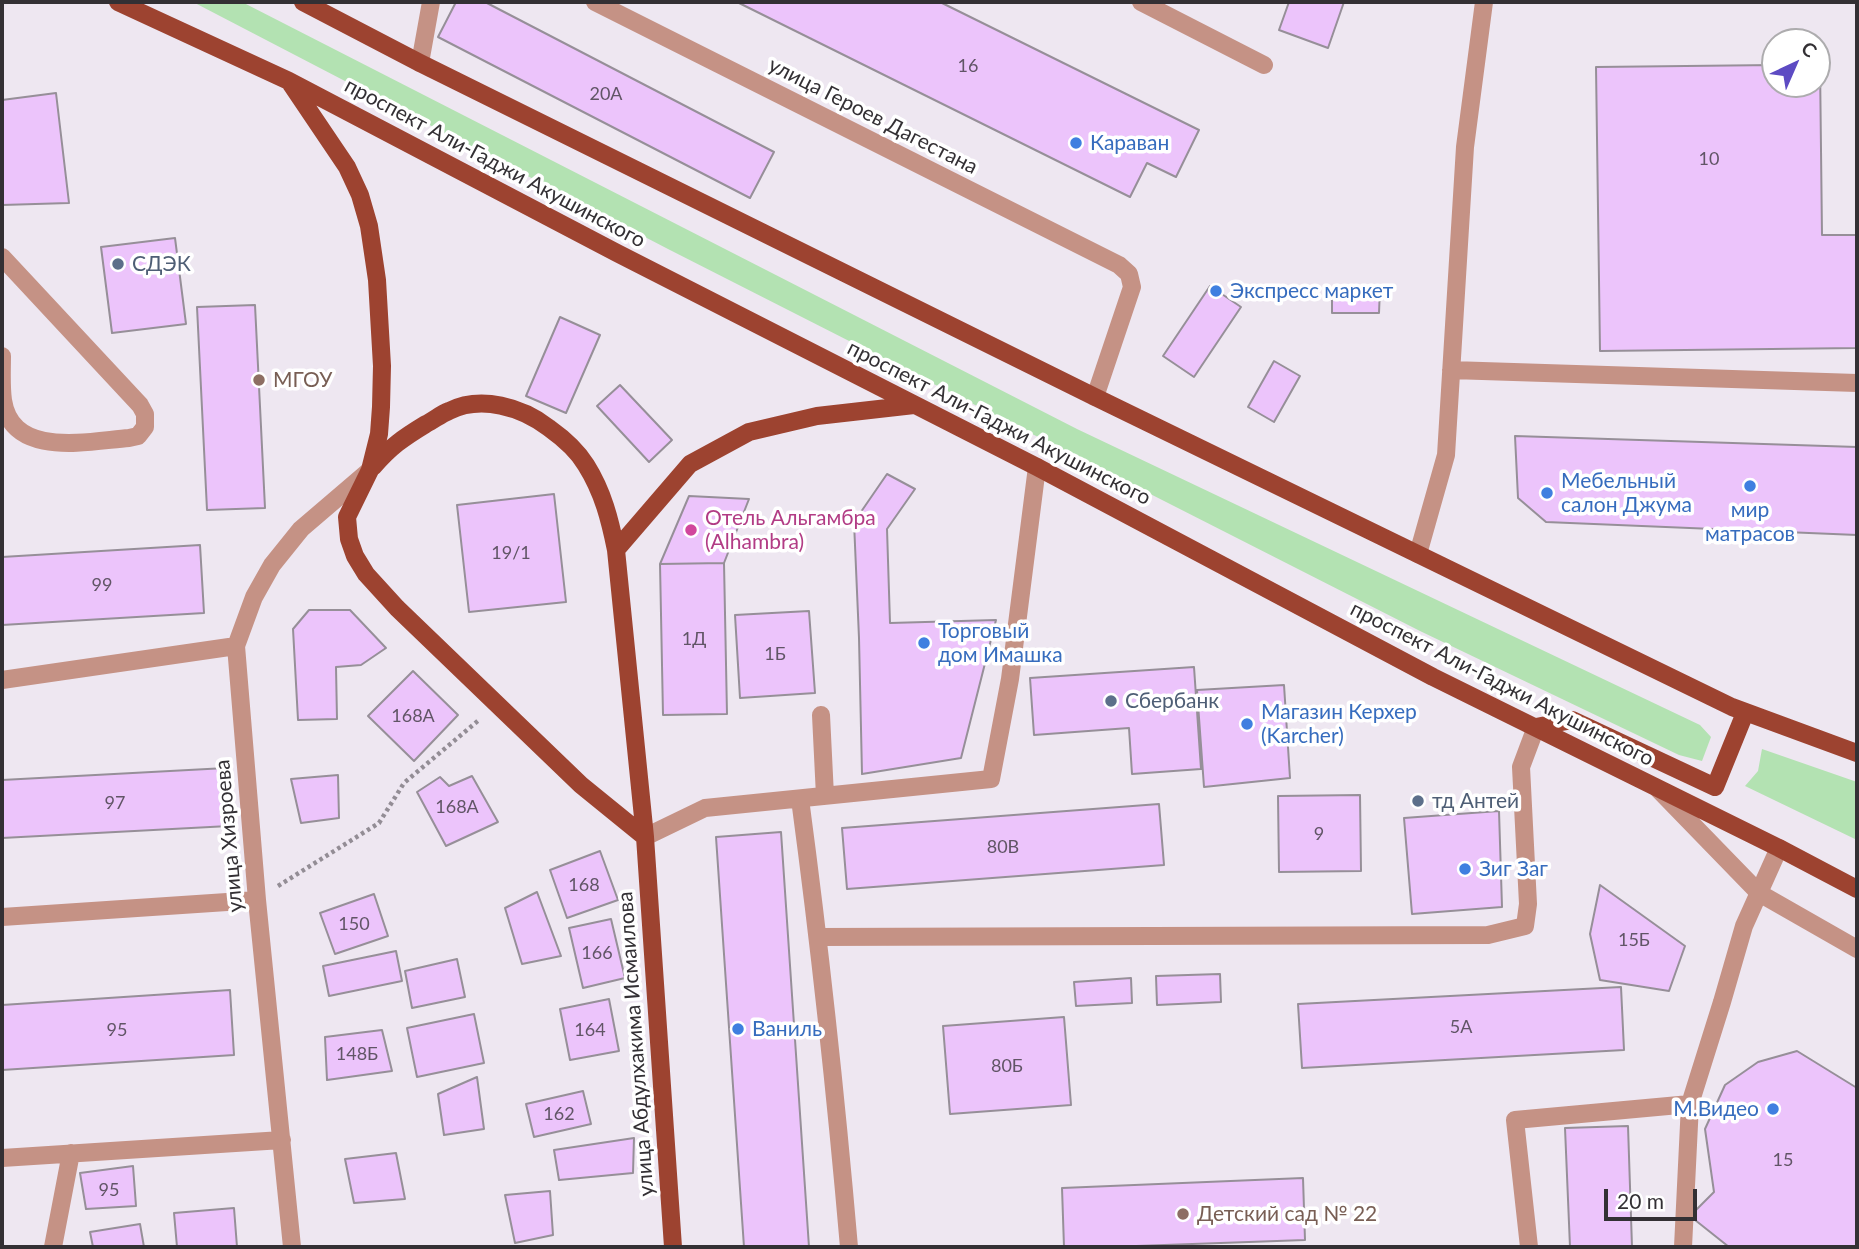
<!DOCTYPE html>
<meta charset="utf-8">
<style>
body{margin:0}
#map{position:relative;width:1859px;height:1249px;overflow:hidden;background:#eee7f1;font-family:Lato,sans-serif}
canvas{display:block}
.frame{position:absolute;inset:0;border:4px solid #333034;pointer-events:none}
.north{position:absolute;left:1761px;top:28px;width:70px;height:70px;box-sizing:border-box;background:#fff;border:2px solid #adacae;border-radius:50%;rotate:44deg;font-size:19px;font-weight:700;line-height:28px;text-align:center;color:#333034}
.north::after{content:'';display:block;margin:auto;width:24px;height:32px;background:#5d4bc3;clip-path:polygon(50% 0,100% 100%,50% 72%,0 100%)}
.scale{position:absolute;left:1604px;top:1189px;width:93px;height:32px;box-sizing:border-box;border:4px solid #333034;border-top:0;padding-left:9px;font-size:21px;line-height:24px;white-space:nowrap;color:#333034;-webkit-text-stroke:5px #fff;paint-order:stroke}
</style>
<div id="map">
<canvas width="1859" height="1249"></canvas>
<div class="frame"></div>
<div class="north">С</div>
<div class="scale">20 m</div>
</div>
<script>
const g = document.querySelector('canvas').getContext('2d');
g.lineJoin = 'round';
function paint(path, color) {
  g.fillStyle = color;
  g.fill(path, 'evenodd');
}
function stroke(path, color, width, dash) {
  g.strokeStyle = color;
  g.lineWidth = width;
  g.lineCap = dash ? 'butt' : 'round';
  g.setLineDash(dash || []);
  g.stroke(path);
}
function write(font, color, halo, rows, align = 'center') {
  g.font = font + ' Lato,sans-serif';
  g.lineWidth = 7;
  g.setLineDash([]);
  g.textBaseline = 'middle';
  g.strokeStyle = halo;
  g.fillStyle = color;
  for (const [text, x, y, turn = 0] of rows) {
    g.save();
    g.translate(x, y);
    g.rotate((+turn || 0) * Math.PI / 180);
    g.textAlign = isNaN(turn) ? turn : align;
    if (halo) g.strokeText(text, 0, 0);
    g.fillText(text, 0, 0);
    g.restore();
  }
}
paint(new Path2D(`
 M193 2H242L1077 429 1700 725 1711 737 1702 761 1679 755 1420 631 668 249Z
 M1762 749 1857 782V840L1745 786 1758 771Z`), '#b3e2b2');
const building = new Path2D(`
 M456 2H485L774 152 750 198 438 37Z
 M737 2H940L1199 130 1176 177 1147 163 1130 197Z
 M1289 2H1344L1328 48 1279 30Z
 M1817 64H1820L1822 235H1857V348L1600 351 1596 67 1775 65V84H1817Z
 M56 93 69 203 2 205V100Z
 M175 238 186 324 112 333 101 247Z
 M1210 286 1241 307 1194 377 1163 356Z
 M1332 288H1380L1379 313H1332Z
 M255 305 265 508 207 510 197 307Z
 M560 317 600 335 566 413 526 396Z
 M1274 361 1300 376 1274 422 1248 407Z
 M620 385 672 440 649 462 597 406Z
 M1515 436 1857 447V535L1546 522 1518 498Z
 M887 474 915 489 887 529 890 623 996 620 961 758 862 774 859 638 854 522Z
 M554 494 566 602 469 612 457 505Z
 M689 496 749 499 724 563 660 564Z
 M200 545 204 613 2 625V557Z
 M724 563 727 714 663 715 660 564Z
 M309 610H350L386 648 361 665 336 667 337 719 298 720 293 629Z
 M809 611 815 693 740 698 735 615Z
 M1194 667 1201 769 1132 774 1129 728 1034 735 1030 678Z
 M413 671 458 715 414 761 368 716Z
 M1284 685 1290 778 1204 787 1197 690Z
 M226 768 229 826 2 838V780Z
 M338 775 339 818 301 823 291 779Z
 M472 776 498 822 446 846 417 792 440 777 449 786Z
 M1360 795 1361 871 1279 872 1278 796Z
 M1159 804 1164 865 847 889 842 828Z
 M1499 811 1502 907 1412 914 1404 818Z
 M781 832 809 1247H744L716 837Z
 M600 851 618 900 567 918 550 870Z
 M1600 885 1685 946 1669 991 1600 980 1590 934Z
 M537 892 561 956 522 964 505 908Z
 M374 894 388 936 335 954 320 913Z
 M611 919 625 978 583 988 569 928Z
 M396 951 402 981 329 996 323 966Z
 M457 959 465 997 412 1008 405 971Z
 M1220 974 1221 1002 1157 1005 1156 976Z
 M1131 978 1132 1003 1076 1006 1074 982Z
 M1621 987 1624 1050 1302 1068 1298 1004Z
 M230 990 234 1055 2 1070V1005Z
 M609 999 619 1051 570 1060 560 1009Z
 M474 1014 484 1063 417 1077 407 1028Z
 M1064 1017 1071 1105 950 1114 943 1026Z
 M382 1030 392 1071 327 1080 325 1037Z
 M1797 1051 1857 1088V1247H1729L1690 1216 1714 1192 1705 1129 1725 1085 1758 1062Z
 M477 1077 484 1129 444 1135 438 1094Z
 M583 1091 591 1124 534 1137 526 1104Z
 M1628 1126 1632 1247H1570L1565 1128Z
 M634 1138 633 1173 559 1180 554 1150Z
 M396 1153 405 1199 354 1203 345 1159Z
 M133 1166 136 1206 86 1209 80 1173Z
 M1303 1178 1305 1240 1108 1247H1064L1062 1188Z
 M550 1191 553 1235 515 1243 505 1195Z
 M234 1208 237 1247H177L174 1213Z
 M140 1224 144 1247H93L90 1232Z`);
paint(building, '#ecc4fb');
stroke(building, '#968f98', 2);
stroke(new Path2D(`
 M278 886 379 823 404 783 479 720`), '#938d95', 4.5, [3.5, 3.5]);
stroke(new Path2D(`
 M595 2 1119 265 1129 274 1132 287 1095 397
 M1141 2 1264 65
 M420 63 431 2
 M2 257 140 405 145 414V427L138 436 129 438C88 441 12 459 3 400 1 386 2 371 2 356
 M1451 370 1857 383
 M1418 554 1446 455 1465 147 1484 2
 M2 680 236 646
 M821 715 825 796
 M1658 789 1759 893 1857 949
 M800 799C820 948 836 1097 849 1247
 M645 837 705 808 991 779 1010 679 1037 467
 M2 917 257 900
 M818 937 1488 935 1525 926 1528 904 1521 767 1536 727
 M2 1158 282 1140
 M53 1247 71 1153
 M292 1247 257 900 236 646 254 597 272 565 301 529 370 470
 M1529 1247 1515 1120 1690 1104
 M1683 1247 1690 1104 1722 1002 1744 926 1779 848`), '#c59285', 18);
stroke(new Path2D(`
 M118 2 289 81 617 253 1037 467 1433 677 1779 848 1857 889
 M303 2 420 63 1095 397 1732 707 1857 753
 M291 84 347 167 360 195 369 226 377 280 382 366 381 407 379 434 370 470 347 517 349 539 355 556 366 574 397 608 581 785 645 837
 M373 467C390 447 403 438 426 424 434 420 441 414 449 411 481 395 522 407 549 428 563 438 577 450 586 465 603 492 610 520 616 550
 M1536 727 1572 720 1715 787 1745 713
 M673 1247 645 837 616 550 690 464 749 432 817 416 914 405`), '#9d4330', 18);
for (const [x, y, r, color] of [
 [1076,143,7,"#3f7fe0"],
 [118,264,7,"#5c6f8a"],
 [1216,291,7,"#3f7fe0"],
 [259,380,7,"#8d6e63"],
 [1750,486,7,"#3f7fe0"],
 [1547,493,7,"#3f7fe0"],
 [691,530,7,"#d1479c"],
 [924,643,7,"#3f7fe0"],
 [1111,701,7,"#5c6f8a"],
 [1247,724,7,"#3f7fe0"],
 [1418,801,7,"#5c6f8a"],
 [1465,869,7,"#3f7fe0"],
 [738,1029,7,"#3f7fe0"],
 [1773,1109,7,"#3f7fe0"],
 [1183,1214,7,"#8d6e63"]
]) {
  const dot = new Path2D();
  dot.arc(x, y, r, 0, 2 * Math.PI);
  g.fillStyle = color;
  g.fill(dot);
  stroke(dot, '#fff', 2.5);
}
write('18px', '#615566', null, [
 ["16",968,66],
 ["20А",606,94],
 ["10",1709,159],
 ["19/1",511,553],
 ["99",102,585],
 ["1Д",694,639],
 ["1Б",775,654],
 ["168А",413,716],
 ["97",115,803],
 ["168А",457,807],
 ["9",1319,834],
 ["80В",1003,847],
 ["168",584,885],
 ["150",354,924],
 ["15Б",1634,940],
 ["166",597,953],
 ["5А",1461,1027],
 ["95",117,1030],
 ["164",590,1030],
 ["148Б",357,1054],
 ["80Б",1007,1066],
 ["162",559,1114],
 ["15",1783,1160],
 ["95",109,1190]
]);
write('21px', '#333034', '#fff', [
 ["улица Героев Дагестана",873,116,27],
 ["проспект Али-Гаджи Акушинского",495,163,28],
 ["проспект Али-Гаджи Акушинского",999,423,27],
 ["проспект Али-Гаджи Акушинского",1502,684,27],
 ["улица Хизроева",229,836,-95],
 ["улица Абдулхакима Исмаилова",636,1044,-94]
]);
write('21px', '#366cbe', '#fff', [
 ["Караван",1090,143],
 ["Экспресс маркет",1230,291],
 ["Мебельный",1561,481],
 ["салон Джума",1561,505],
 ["мир",1750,510,"center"],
 ["матрасов",1750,534,"center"],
 ["Торговый",938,631],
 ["дом Имашка",938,655],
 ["Магазин Керхер",1261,712],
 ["(Karcher)",1261,736],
 ["Зиг Заг",1479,869],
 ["Ваниль",752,1029],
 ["М.Видео",1759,1109,"right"]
], 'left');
write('21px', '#4e5e75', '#fff', [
 ["СДЭК",132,264],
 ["Сбербанк",1125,701],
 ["тд Антей",1432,801]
], 'left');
write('21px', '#785e54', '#fff', [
 ["МГОУ",273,380],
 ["Детский сад № 22",1197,1214]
], 'left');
write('21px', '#b23c85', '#fff', [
 ["Отель Альгамбра",705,518],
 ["(Alhambra)",705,542]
], 'left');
</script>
